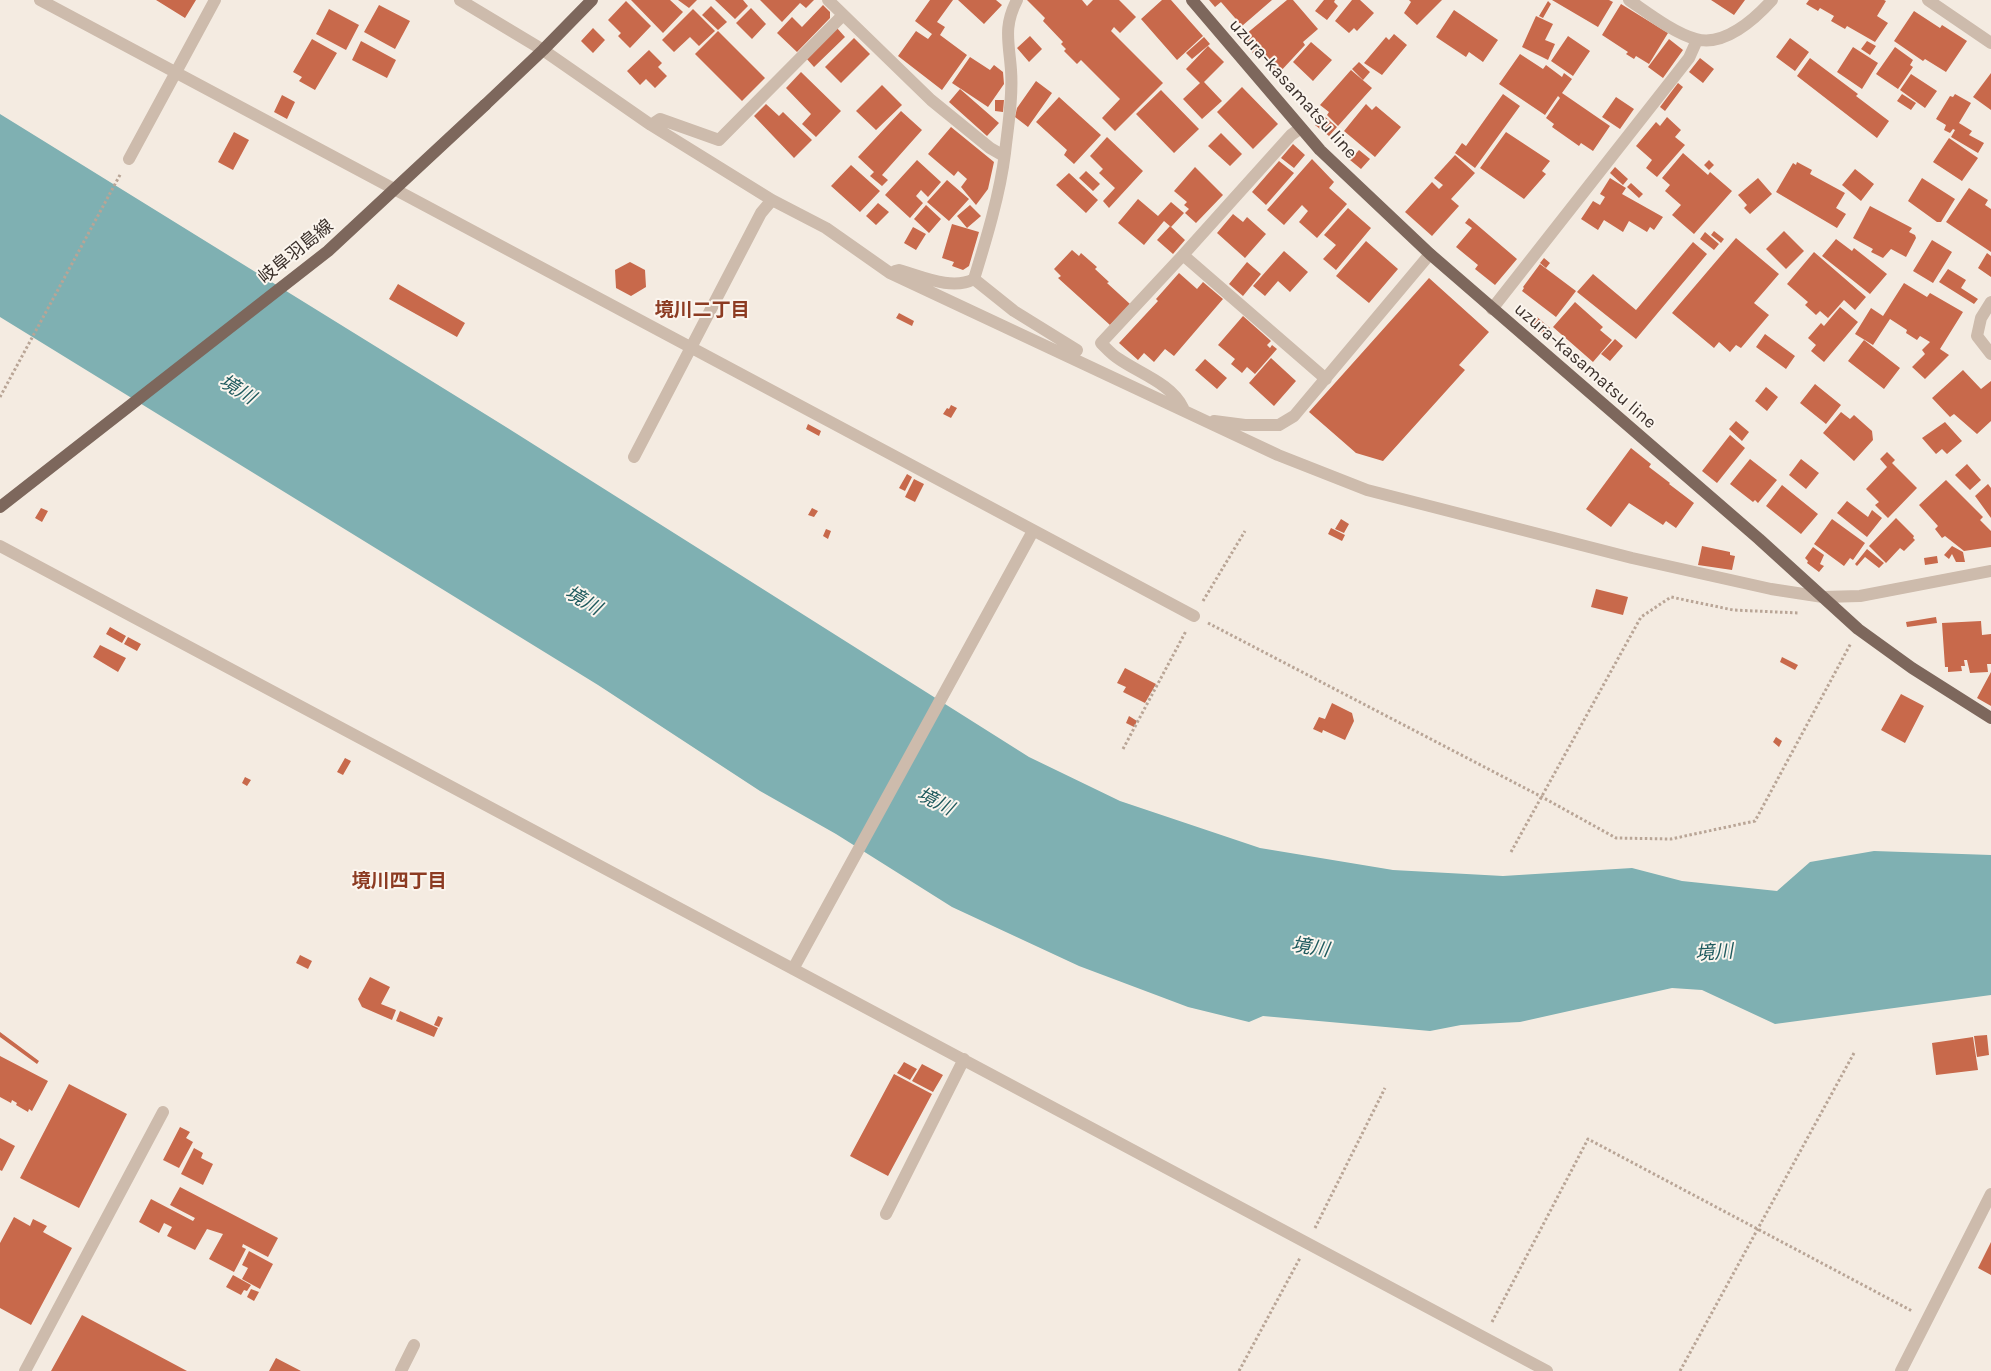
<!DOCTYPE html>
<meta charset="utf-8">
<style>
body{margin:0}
canvas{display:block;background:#f4ebe1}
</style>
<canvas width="1991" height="1371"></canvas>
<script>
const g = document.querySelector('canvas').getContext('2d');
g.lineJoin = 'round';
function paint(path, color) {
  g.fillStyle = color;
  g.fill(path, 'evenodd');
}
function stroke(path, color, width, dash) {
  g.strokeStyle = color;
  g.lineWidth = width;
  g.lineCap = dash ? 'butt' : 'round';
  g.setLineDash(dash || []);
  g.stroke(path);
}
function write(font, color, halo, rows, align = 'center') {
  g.font = font + ' Karla,"Noto Sans JP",sans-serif';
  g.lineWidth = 4;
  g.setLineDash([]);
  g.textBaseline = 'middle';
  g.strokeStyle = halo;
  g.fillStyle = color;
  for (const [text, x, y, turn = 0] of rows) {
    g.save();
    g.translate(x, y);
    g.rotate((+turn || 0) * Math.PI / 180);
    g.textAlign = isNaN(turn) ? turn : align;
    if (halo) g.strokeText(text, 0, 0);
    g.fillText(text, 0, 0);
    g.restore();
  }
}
paint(new Path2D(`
 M0 114 506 427 1029 757 1120 801 1260 848 1393 870 1503 876 1632 868 1682 881 1777 891 1810 862 1874 851 1991 855V995L1775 1024 1702 990 1672 988 1520 1022 1461 1025 1430 1031 1263 1016 1249 1022 1188 1007 1079 966 952 907 836 834 760 791 598 685 0 317Z`), '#7fb0b2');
paint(new Path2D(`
 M156 0H196L185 18Z
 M631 0H670L683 12 663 33Z
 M678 0H697L689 8Z
 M715 0H743L748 6 735 19Z
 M760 0H814L806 8 800 3 782 22Z
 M930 0H953L937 22 945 27 940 35 967 55 942 90 898 56 916 31 928 39 932 34 915 21Z
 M958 0H996L1002 5 984 24Z
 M1027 0H1082L1087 6 1093 0H1119L1136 17 1120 33 1114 27 1111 31 1163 83 1115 131 1102 118 1120 99 1081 60 1077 64 1064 51 1066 49 1061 44 1063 42 1043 21 1045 18Z
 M1162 0H1171L1203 36 1177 60 1141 19Z
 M1209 0H1272L1242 26 1221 2 1215 7Z
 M1287 0H1293L1318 29 1303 42 1305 45 1279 73 1255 51 1253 53 1240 39Z
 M1324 0H1335L1334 2 1338 6 1327 20 1315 11Z
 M1352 0H1360L1374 13 1357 31 1354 28 1349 33 1335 21Z
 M1409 0H1442L1417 25 1404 13 1411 2Z
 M1552 0H1609L1613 2 1598 27Z
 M1711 0H1745L1734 15Z
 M1809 0H1884L1886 1 1877 16 1888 23 1875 42 1847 26 1845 29 1831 21 1834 16 1820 8 1818 11 1806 4Z
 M626 1 651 26 630 48 618 36 621 33 608 20Z
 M1548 1 1551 4 1543 18 1539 16Z
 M1621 4 1668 33 1649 64 1636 56 1634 59 1626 54 1628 52 1602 35Z
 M379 5 410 21 395 49 364 32Z
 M823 5 830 12V18L797 52 777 33 792 17 802 27Z
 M711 6 727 22 718 30 702 15Z
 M751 8 766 24 752 39 736 23Z
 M329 9 359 25 346 50 316 34Z
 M693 9 715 31 699 46 690 37 674 52 662 40Z
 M1454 10 1498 40 1483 62 1469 52 1466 57 1436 37Z
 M1914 11 1940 28 1942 25 1967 41 1946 72 1925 59 1923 61 1894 41Z
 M1536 16 1553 24 1545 40 1555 44 1548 60 1522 47Z
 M593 28 605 40 593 53 581 41Z
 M837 28 845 37 814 67 806 58Z
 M718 31 765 78 742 101 695 54Z
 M1394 34 1407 45 1382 75 1364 63 1386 37 1389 40Z
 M1030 36 1042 49 1029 62 1017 48Z
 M1568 36 1590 51 1573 76 1551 61Z
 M1204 37 1210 44 1192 59 1186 53Z
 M854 38 870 54 841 83 825 67Z
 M1790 38 1809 52 1795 71 1776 57Z
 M312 39 337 53 315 90 299 81 302 77 293 72Z
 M1669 39 1683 50 1663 78 1648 67Z
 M361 41 396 60 387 78 352 60Z
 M1867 41 1876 46 1870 55 1861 49Z
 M1311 42 1332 60 1313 81 1293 62Z
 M1208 46 1224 62 1204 82 1222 101 1202 119 1183 99 1200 83 1186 69Z
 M1853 47 1878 63 1862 89 1837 72Z
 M1895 47 1913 60 1910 65 1913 67 1898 89 1876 74Z
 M649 50 662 63 658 67 667 76 655 88 646 79 640 85 627 71Z
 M1520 54 1543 69 1546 65 1562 77 1564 73 1572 79 1562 93 1610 126 1593 151 1581 143 1579 146 1552 127 1554 124 1546 118 1560 98 1558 96 1545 115 1499 84Z
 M970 57 990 70 994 65 1003 72 1004 84 988 107 952 83Z
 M1700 58 1714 69 1703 83 1689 72Z
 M1810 58 1858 94 1856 96 1889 121 1877 138 1797 76Z
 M1359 62 1370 72 1363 80 1352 69Z
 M1351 70 1372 88 1338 126 1327 115 1329 112 1320 105Z
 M801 72 841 111 816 137 802 124 811 114 786 88Z
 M1991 73V110L1973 97Z
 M1911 74 1937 91 1925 108 1900 90Z
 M1036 81 1052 93 1028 127 1015 117 1017 108Z
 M1678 83 1683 87 1665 111 1660 107Z
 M882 85 902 105 876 130 856 111Z
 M1242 87 1278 124 1253 149 1217 112Z
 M960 89 999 123 987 136 949 102Z
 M1161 90 1199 129 1174 153 1136 114Z
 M1503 94 1520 106 1475 168 1455 153 1462 143 1466 146Z
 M1902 94 1916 103 1911 110 1897 101Z
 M1955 94 1971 103 1959 123 1972 131 1969 135 1984 143 1978 153 1951 137 1955 130 1953 129 1950 133 1944 130 1946 125 1936 119 1950 96 1953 97Z
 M282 95 295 102 287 119 274 112Z
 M1059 97 1101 135 1074 164 1064 155 1067 150 1036 122Z
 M1616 97 1634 109 1620 129 1602 117Z
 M995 100H1004L1003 112 995 111Z
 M766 104 779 116 783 112 812 140 794 158 754 116Z
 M1366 104 1372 110 1376 106 1401 127 1375 157 1344 131Z
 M901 111 922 130 882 175 888 180 882 186 870 176 874 172 858 157Z
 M1323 115 1337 127 1329 136 1315 125Z
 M1667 117 1681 130 1675 137 1685 145 1657 177 1646 168 1652 160 1636 146 1656 122 1660 126Z
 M951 127 994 162 988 189 976 205 961 187 967 179 958 171 954 176 928 154Z
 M234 132 249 140 233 170 218 162Z
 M1506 132 1550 161 1542 171 1546 174 1524 199 1480 168Z
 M1221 133 1242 154 1230 166 1208 146Z
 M1107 137 1143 171 1109 208 1103 201 1115 188 1099 173 1103 169 1090 156Z
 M1949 138 1978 158 1962 181 1933 162Z
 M1293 144 1305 155 1294 168 1281 158Z
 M1359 150 1370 159 1361 169 1350 160Z
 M1683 153 1708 175 1710 172 1732 191 1694 234 1672 215 1681 205 1665 191 1670 185 1662 178Z
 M1455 155 1475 173 1451 199 1459 206 1432 236 1405 212 1432 182 1439 189 1443 185 1434 178Z
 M1312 159 1334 182 1329 188 1347 204 1317 238 1299 222 1308 211 1302 205 1284 225 1267 210Z
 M917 160 941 182 928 197 921 190 916 196 923 203 910 218 885 195Z
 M1709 160 1714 165 1709 170 1704 165Z
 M1279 161 1294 173 1266 205 1252 192Z
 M1797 162 1812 170 1810 174 1845 193 1836 208 1846 214 1837 228 1776 192 1793 163 1796 165Z
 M851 165 880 191 860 212 831 186Z
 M1195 167 1223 195 1196 223 1185 213 1189 209 1184 205 1187 202 1174 191Z
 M1615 167 1628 179 1623 185 1610 173Z
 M1855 169 1874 184 1861 201 1842 185Z
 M1086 171 1100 184 1093 191 1079 178Z
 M1069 173 1098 200 1086 213 1056 185Z
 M1610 178 1626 188 1622 194 1663 217 1654 230 1650 227 1647 232 1629 221 1623 232 1604 220 1598 230 1581 219 1593 201 1600 205 1605 197 1600 194Z
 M1758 178 1772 194 1750 214 1744 208 1747 205 1738 195Z
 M1922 178 1955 199 1941 222H1937L1908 201Z
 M947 180 969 199 949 221 927 202Z
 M1631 183 1643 194 1639 198 1627 187Z
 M1969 188 1988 200 1985 205 1991 209V252L1946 222Z
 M1138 199 1158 216 1171 202 1184 213 1171 227 1164 221 1144 245 1118 223Z
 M878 203 889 212 876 225 866 216Z
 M926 205 941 219 929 233 914 219Z
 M970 205 981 216 967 228 957 216Z
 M1870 206 1912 228 1909 232 1915 235 1916 238 1906 257 1891 249 1883 258 1871 252 1873 249 1853 238Z
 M1348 208 1371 228 1336 270 1323 259 1336 245 1324 235Z
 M1233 214 1243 222 1247 217 1266 234 1245 258 1217 233Z
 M1469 218 1517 259 1495 285 1475 269 1478 265 1456 247 1472 228 1465 223Z
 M952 224 979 232 969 266 963 270 952 266 954 262 942 258Z
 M1170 226 1185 240 1173 254 1157 240Z
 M913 227 926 234 916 250 904 243Z
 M1714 231 1724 239 1721 243 1711 235Z
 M1784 231 1804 251 1786 269 1766 249Z
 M1705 232 1719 244 1714 250 1700 239Z
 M1736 238 1779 274 1754 303 1769 315 1741 348 1736 345 1730 352 1719 342 1714 348 1672 313Z
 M1836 239 1852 251 1854 248 1887 274 1870 294 1822 256Z
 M1932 240 1952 252 1933 283 1913 271Z
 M1366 241 1398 269 1369 303 1336 276Z
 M1693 242 1707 254 1636 339 1577 292 1593 274 1636 310Z
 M1072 250 1079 256 1081 253 1097 267 1095 269 1109 282 1107 283 1130 304 1110 325 1058 278 1061 276 1054 269Z
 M1284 251 1308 272 1290 292 1278 281 1265 296 1253 286Z
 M1814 252 1866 297 1855 310 1844 300 1828 318 1820 311 1816 315 1805 305 1808 302 1787 284Z
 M1987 253 1991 256V277L1978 268Z
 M1544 258 1550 263 1546 268 1540 263Z
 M630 262 645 270 646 287 631 296 616 288 615 270Z
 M1247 262 1261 274 1243 296 1229 284Z
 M1540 264 1576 291 1556 317 1522 291 1524 288 1523 287Z
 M1948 269 1966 280 1961 288 1978 299 1974 304 1939 282Z
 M1179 273 1197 289 1203 282 1223 299 1174 356 1165 349 1154 362 1144 353 1138 360 1119 343 1158 301 1156 299Z
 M1429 278 1489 332 1459 365 1465 370 1383 461 1356 453 1309 412Z
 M1904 283 1927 297 1930 293 1963 312 1940 349 1949 355 1925 379 1912 367 1925 354 1922 350 1930 342 1920 336 1917 340 1906 333 1907 330 1890 319 1873 345 1855 334 1871 308 1883 316Z
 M398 284 465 323 457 337 389 299Z
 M1575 302 1603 327 1600 330 1612 340 1593 362 1553 327Z
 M1840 307 1858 322 1824 362 1811 351 1816 345 1808 338 1821 323 1824 326Z
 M899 313 914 321 912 326 896 318Z
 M1243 316 1271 341 1267 345 1270 348 1272 345 1277 349 1255 374 1247 367 1242 373 1231 364 1235 359 1218 345Z
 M1537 317 1550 328 1544 335 1531 324Z
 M1765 334 1795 356 1786 369 1756 347Z
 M1615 339 1623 346 1610 361 1601 354Z
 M1864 340 1900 368 1884 389 1848 361Z
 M1271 358 1296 381 1274 406 1249 383Z
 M1205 359 1227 378 1217 389 1195 370Z
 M1963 370 1981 389 1991 381V421L1977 434 1954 414 1950 417 1932 398Z
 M1815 384 1841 405 1826 424 1800 403Z
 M1766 387 1778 397 1767 411 1755 401Z
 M951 405 957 408 951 418 943 414 947 408 949 409Z
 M1841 412 1850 419 1854 415 1872 431 1873 440 1854 461 1823 433Z
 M1736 421 1749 432 1742 441 1729 429Z
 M1945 422 1962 441 1947 454 1942 449 1936 454 1922 438Z
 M808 424 821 431 819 436 806 429Z
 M1730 435 1745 448 1717 483 1702 471Z
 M1631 448 1651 464 1649 467 1670 483 1669 484 1694 503 1676 528 1666 521 1663 525 1629 503 1611 527 1586 509Z
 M1887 452 1895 460 1892 463 1917 488 1888 518 1875 505 1879 502 1866 489 1887 467 1880 459Z
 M1750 459 1777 480 1758 503 1755 500 1753 502 1730 484Z
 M1801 459 1819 473 1806 489 1789 475Z
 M1967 464 1981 480 1970 490 1955 475Z
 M907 474 912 477 905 491 899 488Z
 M914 479 924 484 915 502 905 497Z
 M1946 480 1983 517 1980 520 1991 531V547L1964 551 1945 536 1942 538 1935 529 1938 526 1919 505Z
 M1988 484 1991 488V518L1975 496Z
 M1782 485 1818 514 1801 534 1766 506Z
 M1847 501 1868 517 1872 510 1882 518 1867 537 1837 513Z
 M41 508 48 511 42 522 35 518Z
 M812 508 818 511 814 517 808 515Z
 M1896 518 1914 536 1913 538 1915 540 1904 551 1900 548 1886 563 1869 546Z
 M1341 519 1349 524 1344 533 1335 529Z
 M1832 519 1865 543 1853 560 1850 558 1844 566 1814 544Z
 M1331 528 1345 535 1342 541 1328 534Z
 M826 529 831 531 828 539 823 536Z
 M1702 546 1730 552V555L1735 556 1732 570 1698 565Z
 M1952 546 1963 552 1965 562H1956L1952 554 1949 559 1944 555Z
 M1813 547 1824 555 1820 564 1824 566 1819 572 1807 563 1808 561 1805 558Z
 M1867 549 1884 563 1879 568 1865 557 1857 566 1855 564Z
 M1937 556 1938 563 1925 565 1924 558Z
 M1596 589 1628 597 1623 615 1591 607Z
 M1936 617 1937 623 1907 627 1906 622Z
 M1981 621 1982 635 1991 634V664H1987L1988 672 1970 673 1967 660H1964L1965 666H1961L1962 671 1948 672V667H1945L1942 623Z
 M110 627 126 636 122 643 106 634Z
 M128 637 141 644 137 651 124 644Z
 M100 645 126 658 118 672 93 657Z
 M1782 657 1798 665 1795 670 1780 662Z
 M1125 668 1156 684 1145 703 1123 692 1126 687 1117 683Z
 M1991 672V706L1977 698Z
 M1901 694 1924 706 1905 743 1881 730Z
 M1332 703 1352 713 1354 721 1345 740 1323 730 1322 733 1313 729 1319 717 1325 719Z
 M1129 716 1137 721 1134 727 1126 723Z
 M1776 737 1782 741 1779 747 1773 742Z
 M345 758 351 761 343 775 337 772Z
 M245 777 251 780 247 786 242 783Z
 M300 955 312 961 308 969 296 963Z
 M370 977 390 987 381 1004 396 1010 392 1020 362 1007 358 999Z
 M400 1011 438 1028 434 1037 396 1021Z
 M438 1016 443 1018 439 1027 434 1025Z
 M0 1032 39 1061 37 1064 0 1037Z
 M1987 1035 1989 1055 1977 1057 1974 1036Z
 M1973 1037 1978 1070 1936 1075 1932 1043Z
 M0 1056 48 1081 32 1111 29 1109 28 1112 16 1105 17 1103 12 1100 11 1103 0 1097Z
 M904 1062 917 1069 910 1080 897 1073Z
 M922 1064 943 1075 933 1092 912 1081Z
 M894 1074 932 1094 888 1176 850 1156Z
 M69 1084 127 1114 79 1208 20 1178Z
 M180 1127 190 1132 186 1138 193 1142 179 1168 163 1160Z
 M0 1138 15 1146 2 1171 0 1170Z
 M194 1148 203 1153 201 1158 213 1164 203 1185 181 1174Z
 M180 1187 278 1238 268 1257 243 1244 242 1247 246 1249 234 1272 209 1259 223 1234 207 1229 195 1250 167 1236 172 1227 164 1223 159 1233 139 1222 151 1199 193 1221 195 1218 170 1205Z
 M14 1217 30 1226 33 1219 47 1226 43 1232 72 1248 31 1325 0 1308V1243Z
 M1991 1242V1275L1978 1268Z
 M249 1251 273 1264 260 1289 242 1279 248 1268 242 1265Z
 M233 1275 251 1285 247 1291 244 1290 241 1295 226 1287Z
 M251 1289 259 1292 254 1301 247 1297Z
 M82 1315 187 1371H51Z
 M276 1358 301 1371H269Z`), '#c8694b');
stroke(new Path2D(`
 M0 397 121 173
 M1203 601 1245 531
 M1208 623 1542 797 1616 838 1671 839 1755 821 1851 643
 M1123 749 1186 631
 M1511 852 1641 617 1671 597 1733 610 1799 613
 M1315 1228 1385 1088
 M1492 1322 1588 1139 1912 1311
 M1239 1371 1300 1258
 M1680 1371 1854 1053`), '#b9a596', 3, [2.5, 2.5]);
stroke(new Path2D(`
 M40 0 1194 616
 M460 0 543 50 651 125 772 200 826 228 890 273 1278 455 1367 490 1632 558 1771 589 1823 597 1860 596 1991 571
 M828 0 931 100 990 148 1004 156
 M1629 0C1648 13 1674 33 1696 39 1724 47 1755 19 1772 0
 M1928 0 1991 43
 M651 125 660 119 719 140 843 15
 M1301 128 1291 135 1183 255 1326 379
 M129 159 215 0
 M1183 255 1101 343C1107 349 1112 355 1119 359 1139 373 1172 384 1183 408
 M895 271 899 270C921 276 952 291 974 279 986 240 1000 194 1005 153 1008 126 1013 97 1011 70 1009 42 1003 27 1017 0
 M974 279 1014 311 1077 350 1071 357
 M1991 302 1981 318 1977 336 1991 354
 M1492 309 1689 58 1697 40
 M1214 421 1245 425H1279L1294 416 1430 254
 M634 457 761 213 772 200
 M0 546 1547 1371
 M793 969 1033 531
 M886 1214 964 1059
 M25 1371 163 1112
 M401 1371 414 1345
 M1901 1371 1991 1194`), '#cdbbac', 12);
stroke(new Path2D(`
 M1192 0 1320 150 1430 254 1759 539 1858 629 1912 668 1991 718
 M485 105 543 50 592 0`), '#7d675c', 12);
stroke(new Path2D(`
 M0 507 328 251 485 105`), '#7d675c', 12);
write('18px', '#3b302b', '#fbf5ee', [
 ["uzura-kasamatsu line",1293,89,48],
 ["岐阜羽島線",296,252,-39],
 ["uzura-kasamatsu line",1585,366,41]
]);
write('bold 19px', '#8c3b22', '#fbf5ee', [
 ["境川二丁目",702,311],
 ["境川四丁目",399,882]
]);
write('italic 19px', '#1f5a5e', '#fbf5ee', [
 ["境川",237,390,32],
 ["境川",583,601,30],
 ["境川",935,802,27],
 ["境川",1310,948,9],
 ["境川",1714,953,-4]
]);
</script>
